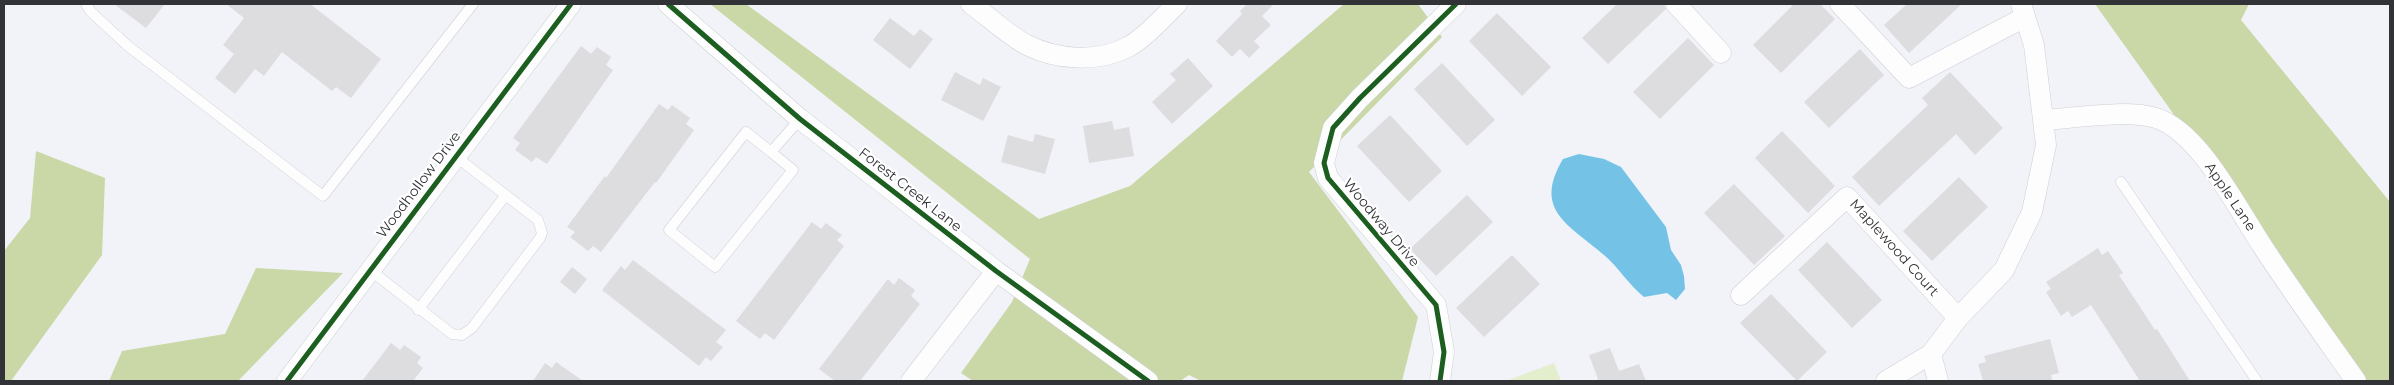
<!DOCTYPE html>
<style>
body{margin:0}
#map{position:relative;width:2394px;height:385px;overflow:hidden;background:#f1f3f8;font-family:Montserrat,sans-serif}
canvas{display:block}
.frame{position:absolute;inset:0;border:5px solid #323337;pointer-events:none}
</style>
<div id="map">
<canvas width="2394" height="385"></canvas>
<div class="frame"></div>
</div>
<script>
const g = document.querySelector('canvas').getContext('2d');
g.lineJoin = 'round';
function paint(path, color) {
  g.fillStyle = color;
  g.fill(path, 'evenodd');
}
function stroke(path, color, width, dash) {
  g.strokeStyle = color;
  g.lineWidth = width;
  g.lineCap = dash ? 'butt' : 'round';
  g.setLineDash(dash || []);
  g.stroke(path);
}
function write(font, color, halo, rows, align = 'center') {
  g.font = font + ' Montserrat,sans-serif';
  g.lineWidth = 4.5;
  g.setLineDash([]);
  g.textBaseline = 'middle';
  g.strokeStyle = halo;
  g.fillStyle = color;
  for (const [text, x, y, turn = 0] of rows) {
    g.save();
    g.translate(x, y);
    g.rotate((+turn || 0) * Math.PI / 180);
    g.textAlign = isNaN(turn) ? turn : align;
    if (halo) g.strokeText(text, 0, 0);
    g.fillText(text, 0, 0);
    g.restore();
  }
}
paint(new Path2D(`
 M1554 363 1561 381H1506Z`), '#e3eecd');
paint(new Path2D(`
 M710 4H746L1039 219 1130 186 1344 4H1418L1442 37 1309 172 1418 317 1402 381H1201L1189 375 1180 381H973L961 373 1012 302 1030 259Z
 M2095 4H2249L2241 20 2390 202V381H2364Z
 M36 151 105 178 102 255 11 381H4V251L30 218Z
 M256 268 343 273 238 381H109L122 351 225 334Z`), '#c9d8a6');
paint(new Path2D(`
 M1579 154 1604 159 1621 167 1666 227 1671 250 1681 265 1684 276 1685 289 1676 300 1667 293 1644 297C1629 285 1619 268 1604 255 1570 225 1532 211 1563 159Z`), '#74c3e7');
paint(new Path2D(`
 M114 4H165L146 28Z
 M226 4H310L381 59 351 98 336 87 332 91 282 52 264 76 255 69 235 94 215 78 234 54 223 45 244 18Z
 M1247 4H1274L1262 16 1271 25 1254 41 1260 47 1249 58 1240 49 1232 57 1216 41 1242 14 1240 11Z
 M1617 4H1664L1666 9 1608 64 1582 38Z
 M1794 4H1820L1835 19 1781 73 1753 45Z
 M1907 4H1962L1909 53 1884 25Z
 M1497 13 1551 67 1522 96 1469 41Z
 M890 18 914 36 920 29 933 39 910 69 873 40Z
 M1688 38 1714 65 1660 119 1633 92Z
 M581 46 591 54 597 47 611 57 606 65 613 70 547 164 536 157 532 162 515 150 520 143 513 138Z
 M1860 49 1884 75 1829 128 1804 102Z
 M1188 58 1213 86 1172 124 1152 102 1176 80 1170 74Z
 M1442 63 1495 120 1467 146 1414 89Z
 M955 72 980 85 983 78 1001 87 983 121 941 100Z
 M1950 72 2003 128 1975 155 1956 134 1879 206 1852 177 1928 105 1922 98Z
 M659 104 668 110 672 105 690 118 686 124 694 130 656 183 655 182 601 252 593 246 588 251 570 237 575 232 567 227 605 176 606 178Z
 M1390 115 1442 171 1409 202 1357 146Z
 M1112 121 1114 130 1129 127 1134 156 1089 163 1083 126Z
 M1782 131 1835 186 1808 213 1755 158Z
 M1035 134 1055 139 1045 174 1001 162 1008 135 1033 142Z
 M1959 177 1988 207 1932 261 1903 231Z
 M1734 184 1785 236 1754 265 1704 213Z
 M1467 195 1493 222 1436 276 1410 249Z
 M812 222 821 229 826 223 842 235 837 240 844 246 774 340 765 333 760 339 736 321Z
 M1827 242 1882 300 1852 328 1798 270Z
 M2098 248 2102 255 2108 251 2123 273 2119 275 2155 330 2157 329 2190 381H2140L2091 305 2072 317 2068 311 2061 316 2046 292 2051 289 2046 282Z
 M1512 255 1540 284 1484 337 1456 308Z
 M633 260 726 330 716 342 723 347 711 361 706 357 699 366 602 290 621 266 625 270Z
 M572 267 587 279 575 294 560 282Z
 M899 278 915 290 911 296 920 304 860 381H835L819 369 888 279 894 285Z
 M1771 294 1827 352 1797 381 1740 323Z
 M2050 339 2059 373 2051 375 2052 381H1983L1978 364 1986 362 1984 356Z
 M391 343 400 350 404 345 421 357 417 363 423 368 413 381H362Z
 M1610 348 1619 371 1639 364 1646 381H1597L1598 379 1589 355Z
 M556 362 583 381H533L545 363 552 368Z`), '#dddcdf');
const service = new Path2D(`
 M86 4 91 12 128 46 323 196 473 4
 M771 152 793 170 715 267 669 230 746 132 771 152 800 119
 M2121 182 2257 381
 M370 270 452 334 462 335 472 328 540 238 542 233 538 220 455 156
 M418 310 505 196`);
const minor = new Path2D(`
 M668 4 800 119 996 271 1148 381
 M971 4C988 16 1009 36 1027 45 1057 60 1097 63 1128 47 1146 37 1162 18 1177 4
 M1676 4 1721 53
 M1840 4 1909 78 2025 17
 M2043 120C2077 118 2125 109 2156 118 2200 132 2238 210 2263 247 2293 293 2325 337 2356 381
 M1741 295 1847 197 1958 318
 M1931 354 1938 381
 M287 381 571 4
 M911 381 996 271
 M1440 381 1444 352 1436 305 1328 178 1324 163 1333 128 1360 98 1456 4
 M1886 381 1931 354 1958 318 2004 270 2032 212 2046 145 2034 45 2021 4`);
stroke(service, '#cdcfd3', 11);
stroke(minor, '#cdcfd3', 21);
stroke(service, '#fdfdfe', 10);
stroke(minor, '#fdfdfe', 20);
stroke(new Path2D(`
 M668 4 800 119 996 271 1148 381
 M287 381 571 4
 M1440 381 1444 352 1436 305 1328 178 1324 163 1333 128 1360 98 1456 4`), '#1b5e20', 5);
write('14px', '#323337', '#fff', [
 ["Woodhollow Drive",419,185,-53],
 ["Forest Creek Lane",910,190,38],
 ["Apple Lane",2230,197,56],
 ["Woodway Drive",1381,223,50],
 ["Maplewood Court",1894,248,48]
]);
</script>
